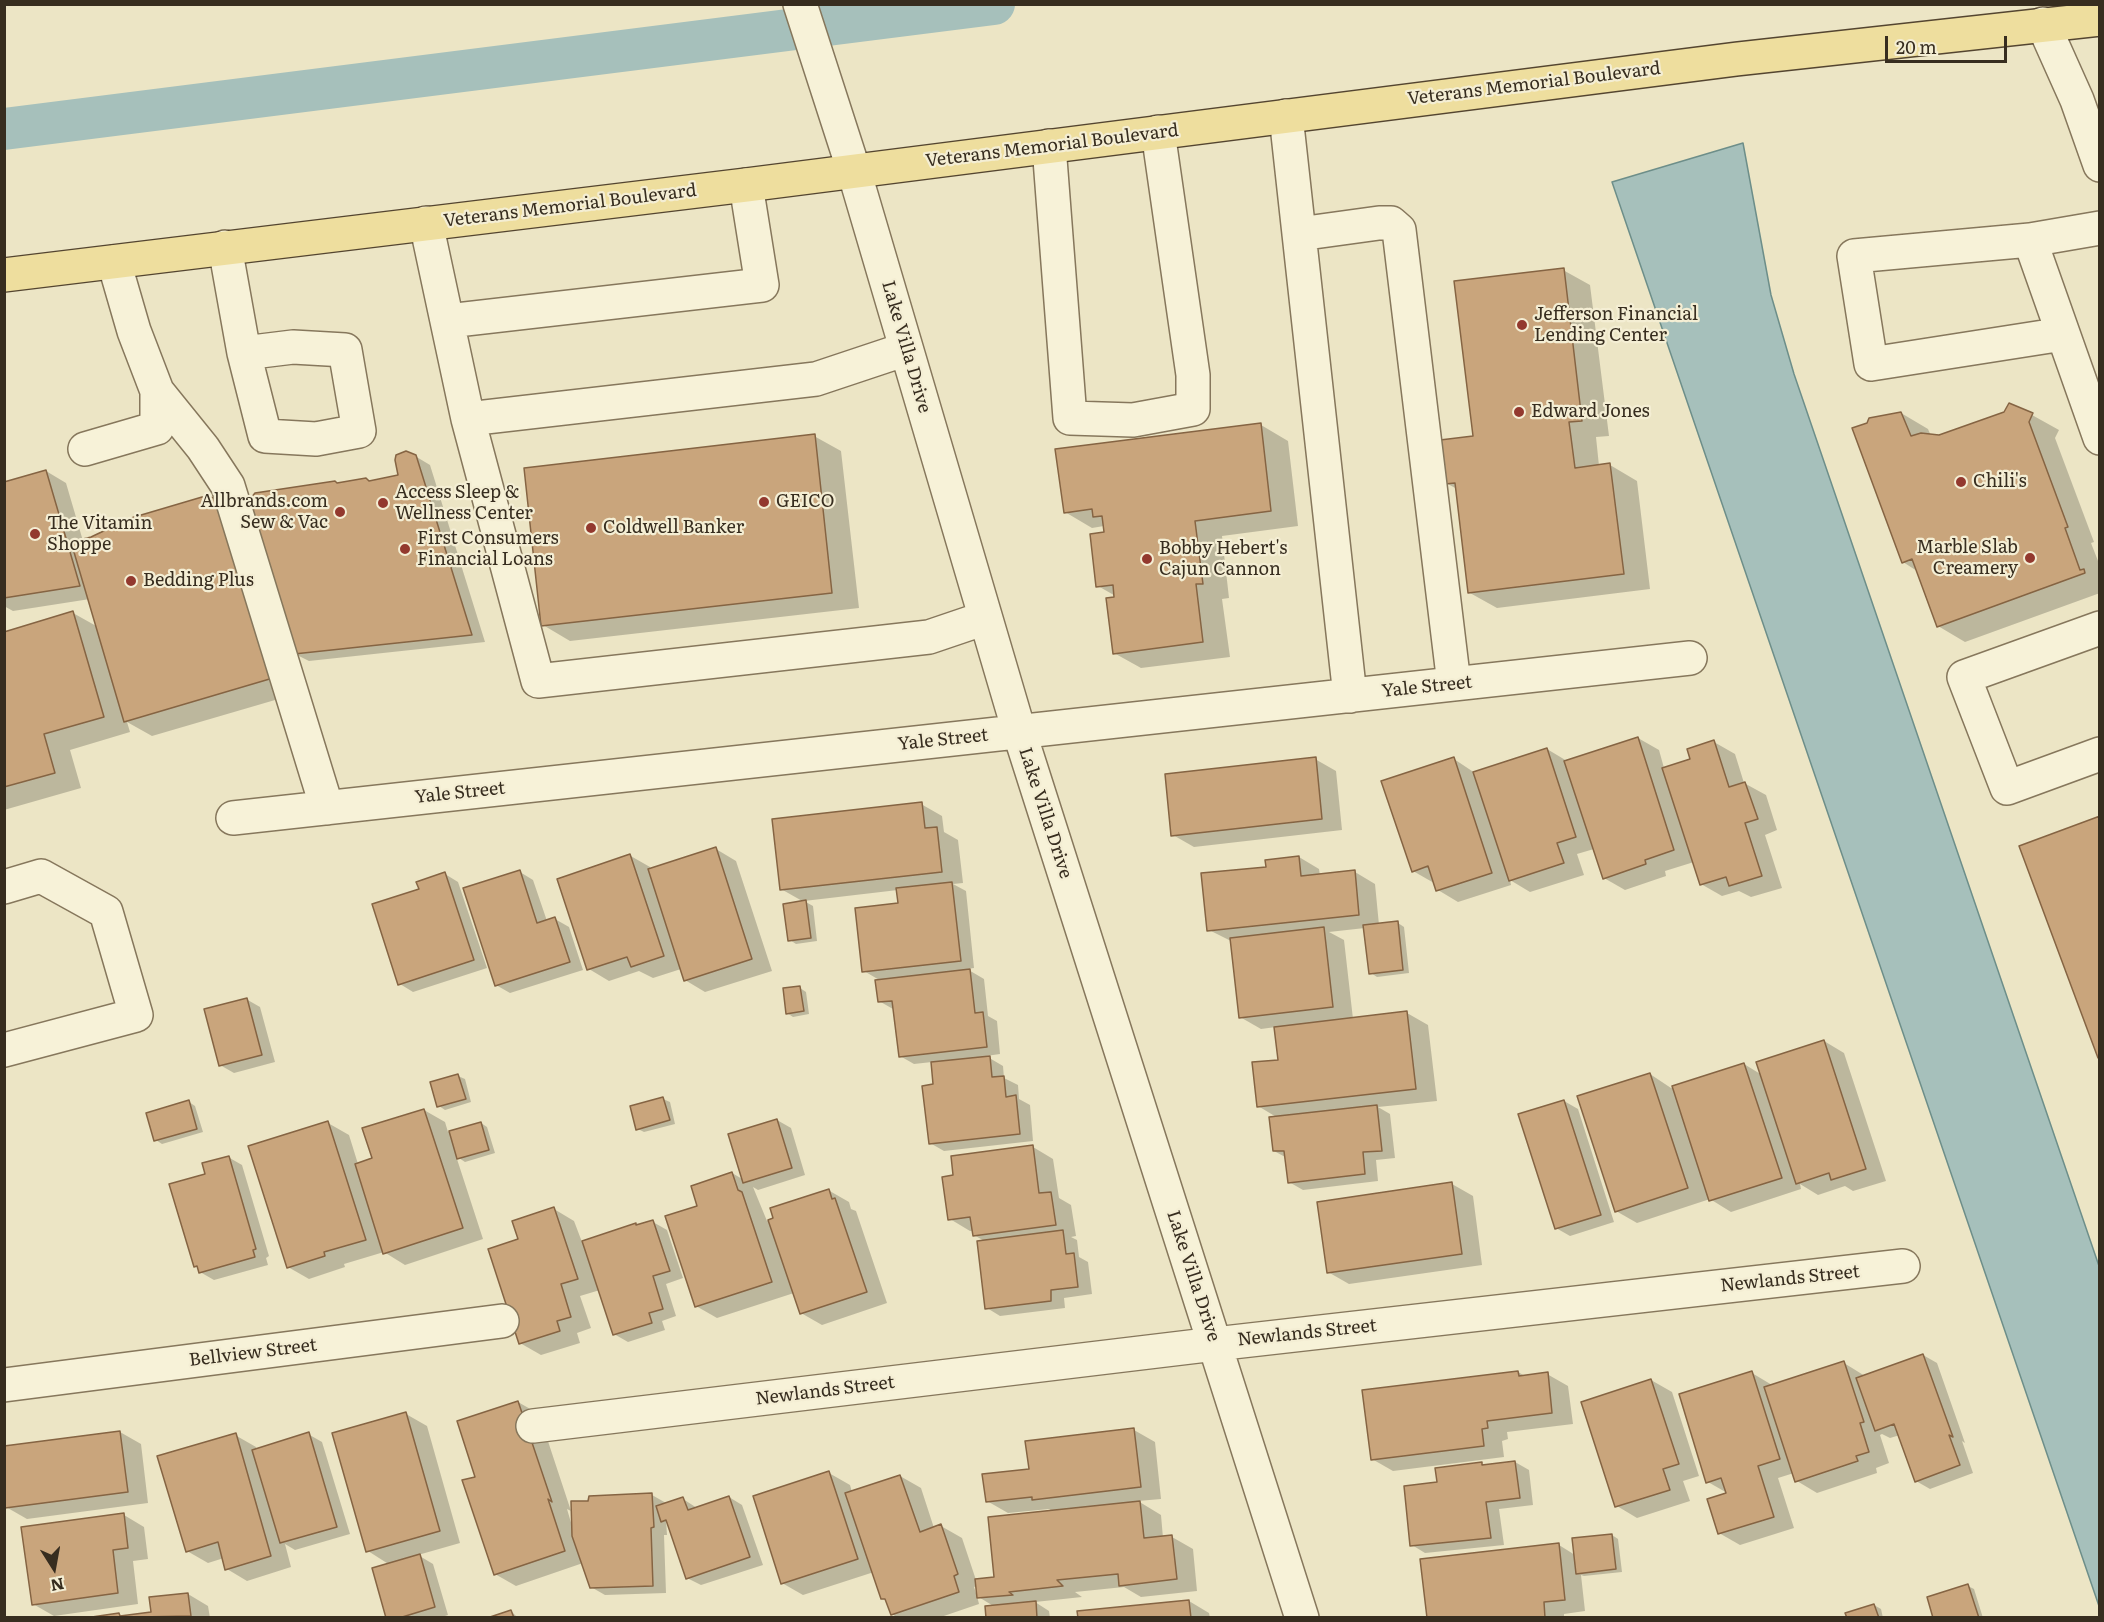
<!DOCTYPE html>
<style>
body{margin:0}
#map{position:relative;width:2104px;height:1622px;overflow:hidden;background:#ece5c5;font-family:Literata,serif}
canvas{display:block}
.frame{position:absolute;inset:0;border:6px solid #372d1f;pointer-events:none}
.north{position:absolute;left:24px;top:1538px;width:60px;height:60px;-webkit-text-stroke:4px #f4eed4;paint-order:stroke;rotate:169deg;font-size:16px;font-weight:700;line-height:24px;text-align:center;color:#372d1f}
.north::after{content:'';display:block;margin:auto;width:21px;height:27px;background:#372d1f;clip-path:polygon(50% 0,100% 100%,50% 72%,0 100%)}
.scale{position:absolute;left:1885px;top:36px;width:122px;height:27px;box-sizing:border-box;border:3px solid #372d1f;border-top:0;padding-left:8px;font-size:18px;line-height:21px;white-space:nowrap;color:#372d1f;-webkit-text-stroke:4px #f4eed4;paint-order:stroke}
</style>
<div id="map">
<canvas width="2104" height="1622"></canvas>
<div class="frame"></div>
<div class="north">N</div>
<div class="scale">20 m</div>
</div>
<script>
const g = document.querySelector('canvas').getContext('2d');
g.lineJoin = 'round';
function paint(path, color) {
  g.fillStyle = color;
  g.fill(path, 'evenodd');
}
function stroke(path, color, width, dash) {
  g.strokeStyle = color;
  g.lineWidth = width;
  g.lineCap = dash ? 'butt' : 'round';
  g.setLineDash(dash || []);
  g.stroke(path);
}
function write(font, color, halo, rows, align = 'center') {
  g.font = font + ' Literata,serif';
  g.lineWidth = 4.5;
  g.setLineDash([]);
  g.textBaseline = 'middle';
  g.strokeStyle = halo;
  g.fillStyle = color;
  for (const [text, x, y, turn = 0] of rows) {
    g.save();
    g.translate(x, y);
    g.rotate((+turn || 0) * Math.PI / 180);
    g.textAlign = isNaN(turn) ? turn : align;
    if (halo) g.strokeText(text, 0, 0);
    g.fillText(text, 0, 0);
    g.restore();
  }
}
const water = new Path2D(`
 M1743 143 1771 295 1794 374 2099 1266V1606L1612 182Z`);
paint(water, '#a6c0bb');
stroke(water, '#6d8e89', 1.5);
paint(new Path2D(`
 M1563 270 1590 285 1609 436 1596 437 1599 466 1610 465 1637 481 1650 589 1497 608 1470 593 1457 489 1446 483 1474 437Z
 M1901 413 1928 429 1931 436 1939 437 2032 415 2059 430 2055 438 2094 542 2091 543 2100 566V593L1965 642 1938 626 1917 571 1903 562Z
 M1261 425 1288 441 1298 526 1222 536 1229 598 1222 599 1230 657 1141 668 1114 653 1119 598 1098 586 1105 534 1104 526 1092 528 1065 512Z
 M814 436 841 451 859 608 570 641 543 625Z
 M415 456 430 465 485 642 309 661 287 650 299 693 152 736 127 722 130 732 70 750 81 788 4 810V633L73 613 98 627 90 599 13 611 4 606V483L46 471 66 483 83 541 245 514 339 485 369 482 400 476Z
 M1638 738 1659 750 1664 768 1692 760 1714 742 1735 754 1744 783 1766 795 1777 830 1765 835 1782 888 1751 897 1739 891 1722 896 1701 884 1694 862 1665 871 1666 876 1625 890 1604 878 1594 849 1577 854 1584 875 1530 892 1510 880 1511 885 1458 902 1438 890 1434 883 1413 871 1454 759 1475 773 1547 749 1567 761Z
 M1315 759 1336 771 1342 830 1194 847 1173 835Z
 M921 804 942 816 944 832 958 840 963 883 953 884 966 891 974 968 967 969 984 979 988 1016 997 1021 1000 1054 986 1056 1003 1066 1004 1078 1018 1085 1019 1099 1030 1105 1033 1141 944 1151 930 1143 934 1086 932 1062 914 1064 900 1056 893 1009 879 1001 881 981 864 971 900 904 898 890 804 901 813 906 817 941 796 944 790 940 804 902 781 889Z
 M716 849 736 861 772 971 705 992 685 980 681 969 653 978 639 971 609 981 589 969 629 855 650 867 651 870Z
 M1299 857 1319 869 1320 876 1355 872 1375 884 1379 925 1398 923 1404 927 1409 973 1377 977 1371 973 1365 928 1329 932 1344 940 1353 1019 1407 1013 1428 1025 1437 1101 1378 1107 1390 1114 1395 1158 1376 1160 1378 1181 1303 1190 1289 1182 1287 1158 1274 1151 1278 1118 1258 1106 1280 1061 1276 1027 1261 1029 1240 1017 1231 941 1209 930 1267 868Z
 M520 872 533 880 547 921 555 919 569 927 583 970 510 993 496 985Z
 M445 874 458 882 487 968 413 992 400 984Z
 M800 988 806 992 809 1014 793 1017 787 1013Z
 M246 999 260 1007 275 1062 234 1073 220 1065Z
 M1824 1041 1844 1053 1886 1181 1853 1191 1845 1186 1818 1195 1800 1184 1801 1189 1731 1212 1710 1199 1637 1223 1616 1211 1650 1074 1671 1088 1744 1064 1762 1075Z
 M458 1076 465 1079 471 1102 445 1110 439 1106Z
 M663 1099 670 1102 675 1124 644 1132 638 1129Z
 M1564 1101 1578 1109 1614 1222 1570 1236 1556 1228Z
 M189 1102 195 1106 203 1132 162 1144 156 1140Z
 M424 1110 445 1122 448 1132 481 1123 487 1127 495 1153 465 1162 456 1156 483 1239 405 1265 384 1252 344 1264 345 1267 309 1279 288 1267 328 1123 349 1135 358 1164 374 1159Z
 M777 1120 791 1128 805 1175 758 1190 753 1187 767 1221 828 1190 849 1202 851 1209 856 1211 887 1303 822 1325 801 1313 794 1293 717 1318 696 1306 699 1207 732 1173 744 1180Z
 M1033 1147 1053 1159 1059 1198 1071 1205 1076 1236 1071 1237 1077 1240 1079 1257 1088 1262 1092 1294 1064 1298 1065 1308 1000 1316 987 1308 986 1242 974 1235V1231H970L950 1219 954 1177Z
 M228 1157 242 1165 269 1256 266 1258 268 1265 214 1280 200 1272 199 1268 195 1266 207 1175Z
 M1452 1184 1473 1196 1482 1265 1349 1284 1328 1272Z
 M554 1209 574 1221 582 1242 635 1225 638 1226 653 1222 667 1230 683 1278 666 1284 676 1316 662 1321 665 1330 628 1342 614 1334 600 1290 580 1296 591 1328 577 1333 580 1343 541 1355 520 1343V1240Z
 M1923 1355 1937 1363 1965 1443 1962 1441 1973 1473 1930 1489 1916 1481 1900 1435 1890 1438 1882 1434 1880 1435 1889 1463 1876 1468 1877 1473 1817 1493 1797 1481 1794 1473 1778 1478 1794 1528 1740 1545 1719 1533 1729 1494 1708 1482 1752 1373 1772 1385 1844 1363 1865 1376Z
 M1518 1372 1525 1376 1547 1374 1568 1386 1573 1424 1507 1432 1508 1439 1502 1441 1504 1457 1393 1471 1372 1459Z
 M1651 1380 1672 1392 1699 1476 1683 1481 1690 1501 1637 1518 1617 1506Z
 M518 1402 539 1414 571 1511 567 1509 572 1526 652 1495 666 1503 683 1499 697 1508 729 1497 742 1505 763 1565 701 1585 687 1578 666 1520 667 1535H664L666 1593 605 1595 591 1587 583 1563 516 1586 495 1574 477 1478Z
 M406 1414 427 1426 460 1543 418 1555 433 1564 448 1615 439 1618H387L390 1565 368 1551Z
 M1134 1430 1155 1442 1161 1499 1138 1501 1161 1515 1163 1538 1172 1537 1193 1549 1197 1591 1141 1597 1124 1587 1075 1592 1082 1597 1035 1602 1049 1611 1050 1618H988L995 1607 977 1596 979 1604 938 1618H898L892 1614 888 1601 882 1598 874 1572 803 1595 782 1583 829 1473 850 1485 852 1492 900 1476 921 1488 934 1528 941 1526 962 1538 976 1580 996 1579 1054 1512 1049 1509 1008 1513 987 1501 1030 1470ZM977 1586 978 1595 977 1596 974 1587Z
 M120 1432 141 1444 148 1503 27 1519 6 1507 4 1447Z
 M308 1434 322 1442 350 1534 295 1550 285 1544 291 1567 247 1581 227 1569 224 1558 208 1563 187 1551 235 1435 256 1447 257 1450Z
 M1515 1462 1529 1470 1533 1505 1499 1509 1504 1545 1425 1553 1412 1545 1439 1484 1481 1464 1485 1466Z
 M124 1515 144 1527 148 1559 133 1561 138 1604 54 1616 33 1604Z
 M1612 1535 1618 1539 1622 1572 1584 1576 1581 1575 1585 1611 1564 1614V1618H1428L1559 1545 1575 1555Z
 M1968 1586 1974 1589 1983 1618H1935Z
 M188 1594 208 1606 210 1618H96L119 1614 124 1617 152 1613Z
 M1189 1601 1209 1613 1210 1618H1079Z
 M1874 1605 1881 1609 1883 1618H1848Z
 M511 1611 518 1618H492Z`), '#0003');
stroke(new Path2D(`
 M4 129 994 4`), '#a6c0bb', 42);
const building = new Path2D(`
 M1564 268 1582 421 1569 422 1575 468 1610 463 1624 574 1468 593 1455 483 1445 484 1440 440 1473 436 1454 281Z
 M2009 403 2033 413 2029 422 2068 527 2065 528 2080 570 2084 569 2085 573 1937 627 1912 559 1902 563 1852 428 1867 423 1869 418 1901 412 1911 436 1921 433 1939 435 2004 412Z
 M1261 423 1271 511 1195 521 1203 584H1196L1203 642 1113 654 1106 598 1114 597 1113 585 1096 587 1090 534 1104 532 1102 516 1093 517 1092 509 1064 513 1055 449Z
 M815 434 832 593 541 626 524 468Z
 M406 451 416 455 472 635 294 654 242 509 255 493 335 481 337 483 366 478 369 481 398 475 395 460 396 455Z
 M46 470 80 586 4 598V482Z
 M202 497 220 498 273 678 124 722 71 542 91 537 131 518Z
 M73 611 104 717 44 734 55 773 4 787V632Z
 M1638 737 1674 850 1645 860 1646 864 1603 879 1564 761Z
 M1714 740 1729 787 1745 782 1758 819 1745 823 1762 876 1729 886 1726 877 1700 885 1662 768 1690 759 1687 749Z
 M1547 748 1576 837 1557 843 1564 863 1509 881 1473 772Z
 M1316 757 1322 819 1171 836 1165 774Z
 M1454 757 1492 873 1436 891 1428 866 1412 872 1381 781Z
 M922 802 925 828 937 827 942 872 780 890 772 819Z
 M2100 816V1057L2098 1058 2019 846Z
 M716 847 752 959 684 981 648 869Z
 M630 854 664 956 631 967 627 957 587 970 557 879Z
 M1299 856 1301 876 1355 870 1359 915 1207 931 1201 873 1266 867 1265 860Z
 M520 870 537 923 555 917 570 962 495 986 463 888Z
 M445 872 474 960 398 985 372 904 419 889 416 882Z
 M952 882 961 961 862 972 855 908 898 903 896 888Z
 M806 900 811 938 788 941 783 904Z
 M1398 921 1403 970 1369 974 1363 925Z
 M1324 927 1333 1007 1239 1018 1230 938Z
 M970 969 975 1013 983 1012 987 1047 899 1057 892 1001 878 1002 875 980Z
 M800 986 804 1011 786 1014 783 988Z
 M247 998 262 1055 219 1066 204 1009Z
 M1407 1011 1416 1089 1257 1107 1252 1062 1278 1060 1274 1027Z
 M1824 1040 1866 1169 1831 1180 1829 1173 1796 1184 1756 1062Z
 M990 1056 992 1077 1004 1076 1006 1097 1016 1095 1020 1134 929 1144 922 1086 933 1084 931 1062Z
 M1744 1063 1782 1178 1709 1201 1672 1086Z
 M1650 1073 1688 1188 1615 1212 1577 1096Z
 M458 1074 466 1099 437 1107 430 1082Z
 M663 1097 670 1120 636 1130 630 1106Z
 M189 1100 197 1129 154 1141 146 1113Z
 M1564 1100 1601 1215 1555 1229 1518 1114Z
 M1377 1105 1382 1151 1363 1152 1365 1174 1288 1183 1284 1151H1273L1269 1117Z
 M424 1109 463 1228 383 1254 355 1164 372 1158 362 1128Z
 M777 1119 792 1168 743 1183 728 1134Z
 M328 1121 366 1240 324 1252 325 1256 287 1268 248 1146Z
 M481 1122 489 1150 457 1159 449 1131Z
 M1033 1145 1039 1193 1051 1192 1056 1225 973 1236 970 1217 948 1220 942 1177 953 1175 951 1156Z
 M229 1156 256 1249 253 1250 255 1257 199 1273 197 1266 194 1267 169 1184 205 1174 202 1163Z
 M732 1172 738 1190 742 1192 772 1282 695 1307 665 1216 697 1206 691 1186Z
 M1452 1182 1462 1254 1327 1273 1317 1202Z
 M829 1189 832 1199 835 1198 867 1292 800 1314 768 1220 773 1218 770 1208Z
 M554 1207 578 1279 561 1284 571 1317 557 1321 560 1331 519 1344 488 1249 518 1239 512 1221Z
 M653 1220 670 1271 653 1276 663 1309 649 1313 652 1323 613 1335 582 1241 636 1223V1225Z
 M1063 1230 1066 1254 1074 1253 1078 1287 1051 1290V1301L985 1309 977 1241Z
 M1923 1354 1953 1437 1949 1435 1960 1465 1915 1482 1894 1424 1875 1431 1856 1378Z
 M1844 1361 1864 1422 1860 1423 1869 1452 1856 1456 1858 1461 1795 1482 1764 1387Z
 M1518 1371 1519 1376 1548 1372 1552 1413 1487 1421 1488 1428 1482 1429 1484 1446 1371 1460 1362 1390Z
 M1752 1371 1780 1459 1758 1466 1774 1517 1718 1534 1707 1499 1726 1493 1721 1478 1706 1483 1679 1394Z
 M1651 1379 1679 1464 1663 1469 1670 1490 1615 1507 1581 1402Z
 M518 1401 552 1502 548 1499 565 1551 494 1575 462 1480 475 1477 457 1421Z
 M406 1412 440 1531 366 1552 332 1433Z
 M1134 1428 1141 1487 1032 1500V1497L986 1502 982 1474 1029 1469 1025 1441Z
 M120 1431 128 1492 5 1508 4 1446Z
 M309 1432 337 1527 280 1543 252 1450Z
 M236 1433 271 1556 225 1570 218 1542 186 1552 157 1456Z
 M1515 1461 1520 1498 1486 1502 1491 1538 1410 1546 1404 1486 1437 1482 1435 1468 1482 1462V1465Z
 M829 1471 858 1559 781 1584 753 1496Z
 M900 1475 920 1532 941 1524 958 1574 954 1576 959 1592 891 1615 885 1599H881L845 1493Z
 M652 1493 654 1527 651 1528 653 1586 590 1588 572 1536 571 1501H588L589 1496Z
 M729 1496 750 1557 686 1579 666 1520 661 1522 656 1506 683 1497 688 1510Z
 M1140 1501 1144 1538 1172 1535 1177 1579 1119 1586 1118 1574 1057 1580 1063 1586 1009 1592 1013 1595 977 1598 975 1579 994 1577 988 1517Z
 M124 1513 128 1548 113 1550 118 1593 32 1605 21 1527Z
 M1612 1534 1616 1569 1576 1574 1572 1538Z
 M1559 1543 1565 1600 1544 1602 1545 1618H1427L1420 1559Z
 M420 1554 435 1607 399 1618H386L372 1568Z
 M1968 1584 1979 1618H1933L1927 1597Z
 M188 1593 191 1616 85 1618 119 1613 120 1616 151 1612 149 1597Z
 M1189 1600 1191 1618H1078L1077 1611Z
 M1036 1601 1037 1618H986L985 1606Z
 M1874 1604 1879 1618H1847L1845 1613Z
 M511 1610 514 1618H487Z`);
paint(building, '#c9a57c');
stroke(building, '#856443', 1.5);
const minor = new Path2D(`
 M800 4 854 171 1019 731 1302 1618
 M2043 24 2077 100 2100 165
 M1286 116 1350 696
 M1049 146 1070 418 1133 420 1193 409V375L1158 132
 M426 223 468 419
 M2100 228 2030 240 2100 438
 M1299 234 1379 223H1391L1399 230 1454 684
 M2030 240 1854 256 1871 364 2063 334
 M225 247 244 353 265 436 316 439 359 431 345 350 293 347 244 353
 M448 321 762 285 746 185
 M906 349 816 379 468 419 538 681 929 637 985 618
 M157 391 203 448 228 486 327 808
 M85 449 157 428V391L134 331 114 262
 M2100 628 1964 677 2007 788 2100 754
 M233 818 1690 658
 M4 887 41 876 106 912 136 1015 4 1050
 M4 1385 502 1321
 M533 1426 1215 1344 1903 1266`);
const major = new Path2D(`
 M4 275 746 185 1737 59 2100 19`);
stroke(minor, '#86775c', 36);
stroke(major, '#544530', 36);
stroke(minor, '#f7f2d8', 33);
stroke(major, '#eede9e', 33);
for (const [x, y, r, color] of [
 [1522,325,6,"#93392e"],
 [1519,412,6,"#93392e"],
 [1961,482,6,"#93392e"],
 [764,502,6,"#93392e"],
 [383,503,6,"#93392e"],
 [340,512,6,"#93392e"],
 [591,528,6,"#93392e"],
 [35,534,6,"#93392e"],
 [405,549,6,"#93392e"],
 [2030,558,6,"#93392e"],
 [1147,559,6,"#93392e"],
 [131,581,6,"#93392e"]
]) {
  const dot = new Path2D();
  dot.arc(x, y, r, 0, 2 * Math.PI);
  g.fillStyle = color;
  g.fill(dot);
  stroke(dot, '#f4eed4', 2);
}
write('18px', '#372d1f', '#f4eed4', [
 ["Veterans Memorial Boulevard",1534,84,-7],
 ["Veterans Memorial Boulevard",1052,146,-7],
 ["Veterans Memorial Boulevard",570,206,-7],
 ["Lake Villa Drive",906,347,74],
 ["Yale Street",1427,687,-6],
 ["Yale Street",943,740,-6],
 ["Yale Street",460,793,-6],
 ["Lake Villa Drive",1045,813,72],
 ["Lake Villa Drive",1193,1276,72],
 ["Newlands Street",1790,1279,-6],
 ["Newlands Street",1307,1333,-6],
 ["Bellview Street",253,1353,-7],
 ["Newlands Street",825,1391,-7]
]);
write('18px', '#372d1f', '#f4eed4', [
 ["Jefferson Financial",1534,315],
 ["Lending Center",1534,336],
 ["Edward Jones",1531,412],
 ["Chili's",1973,482],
 ["Access Sleep &",395,493],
 ["Wellness Center",395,514],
 ["Allbrands.com",328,502,"right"],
 ["Sew & Vac",328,523,"right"],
 ["GEICO",776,502],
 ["The Vitamin",47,524],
 ["Shoppe",47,545],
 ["Coldwell Banker",603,528],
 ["First Consumers",417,539],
 ["Financial Loans",417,560],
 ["Marble Slab",2018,548,"right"],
 ["Creamery",2018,569,"right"],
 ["Bobby Hebert's",1159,549],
 ["Cajun Cannon",1159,570],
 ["Bedding Plus",143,581]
], 'left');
</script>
